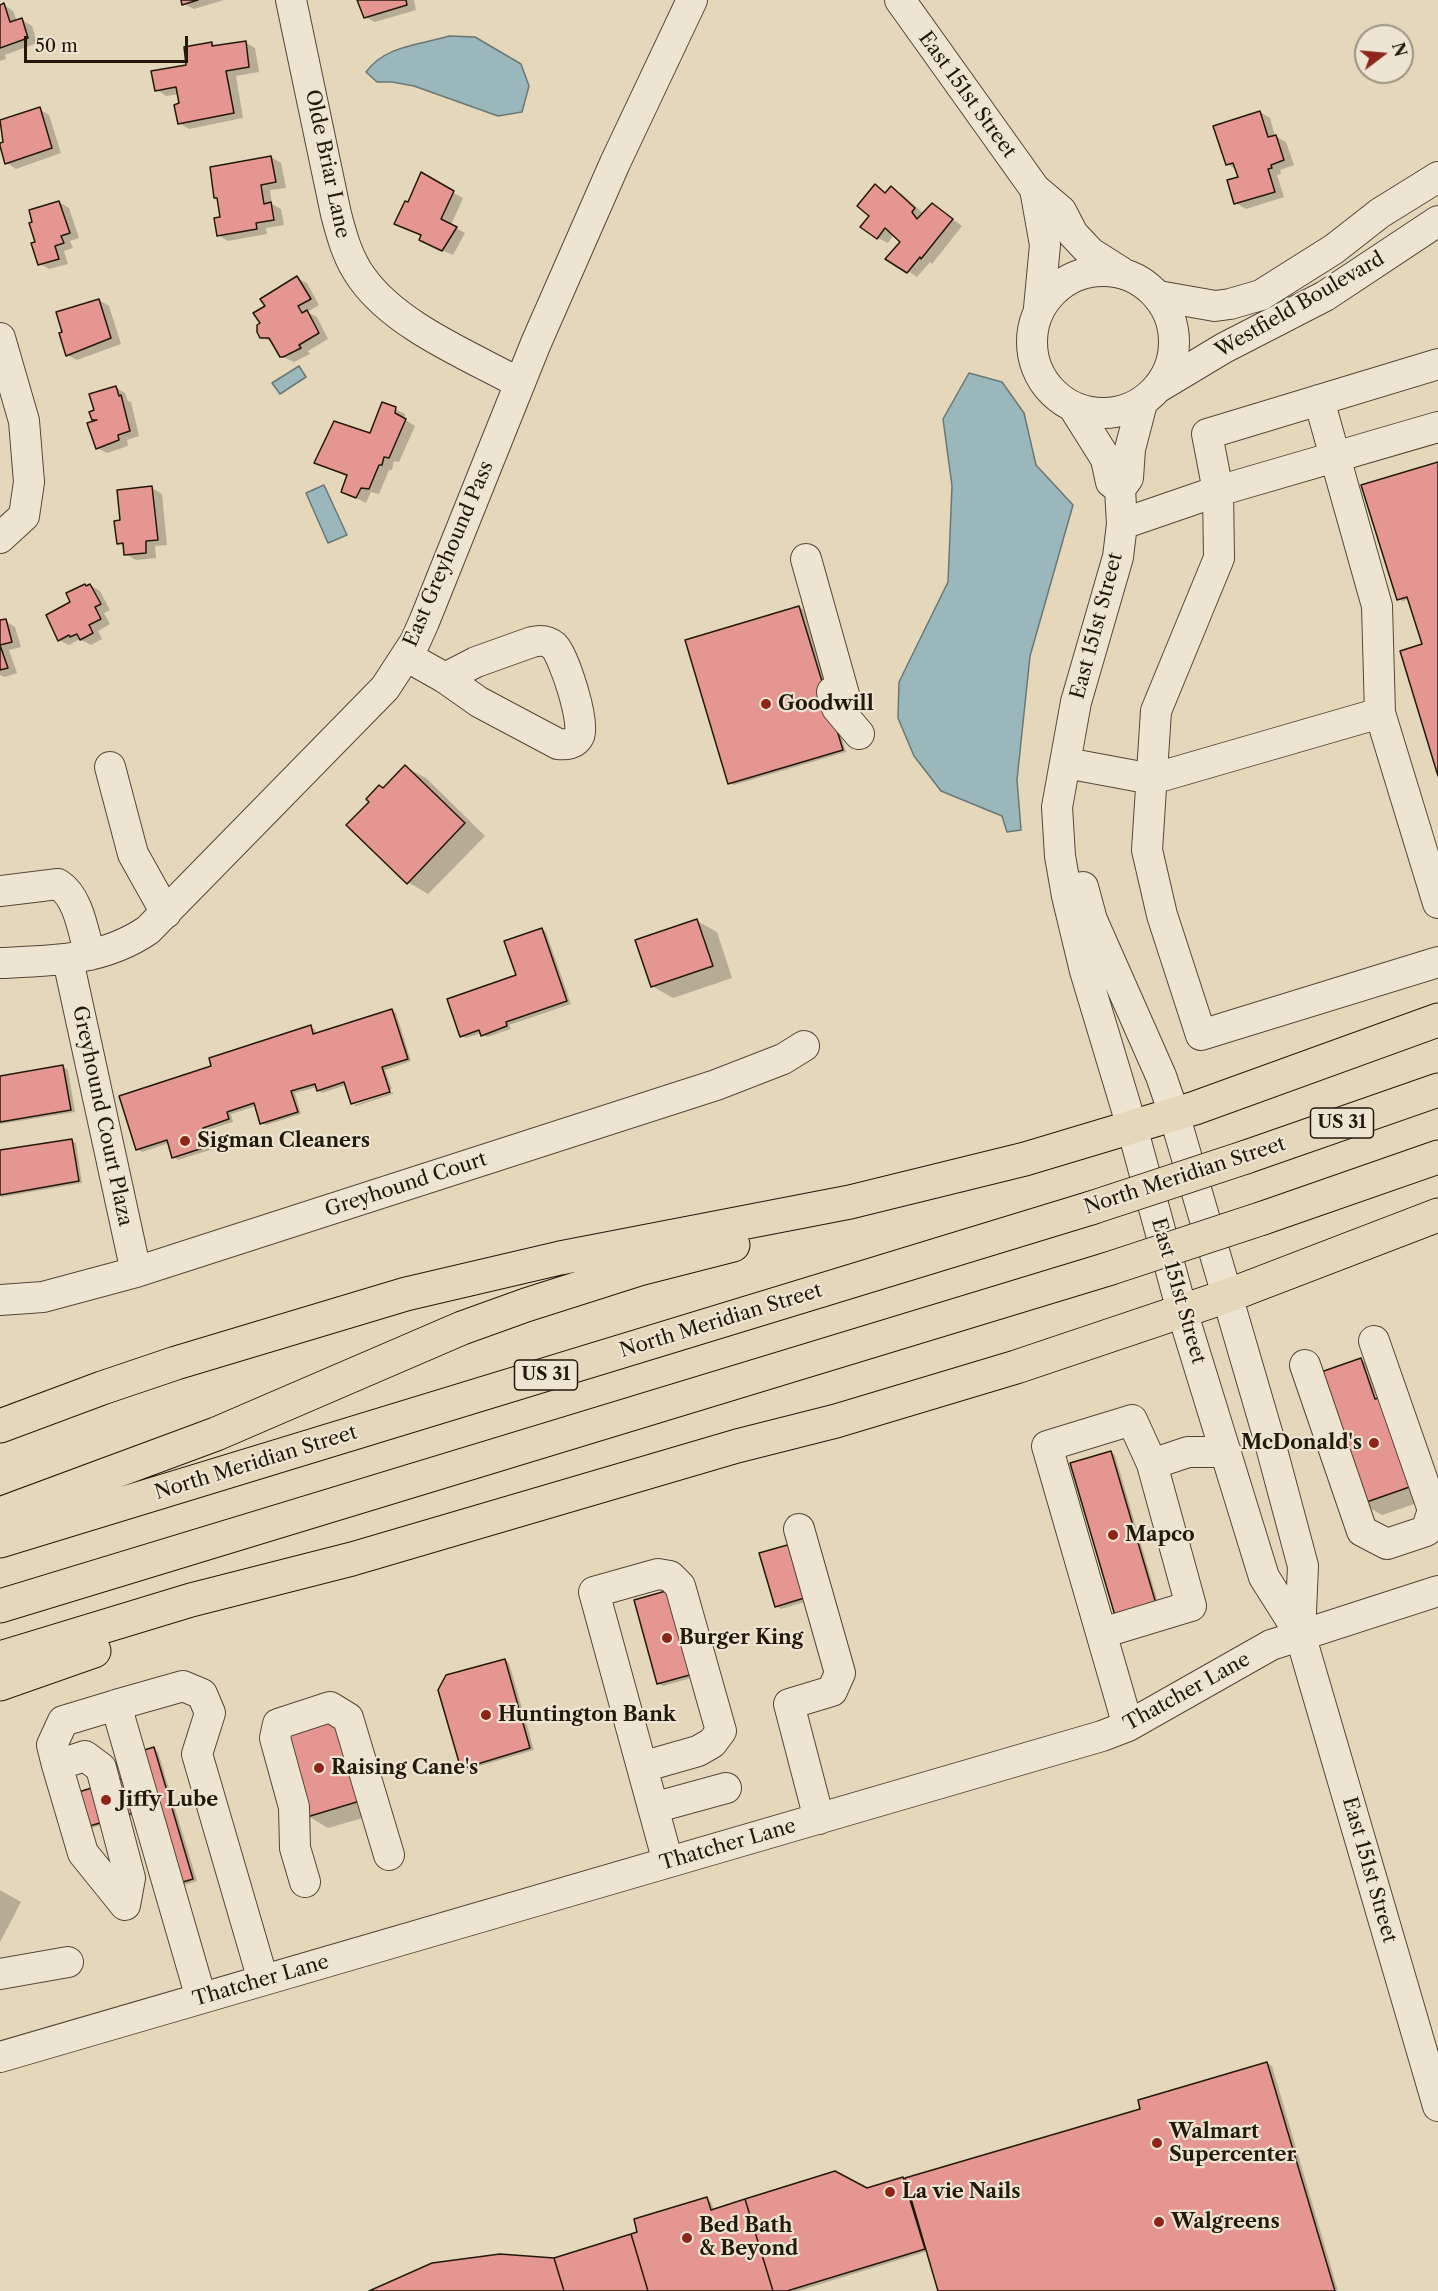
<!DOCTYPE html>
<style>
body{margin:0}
#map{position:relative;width:1438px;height:2291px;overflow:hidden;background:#e4d7ba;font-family:"Libre Caslon Text",serif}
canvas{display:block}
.north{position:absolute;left:1354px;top:24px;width:60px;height:60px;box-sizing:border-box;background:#ede5d2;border:2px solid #9c9382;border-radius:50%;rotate:74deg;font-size:16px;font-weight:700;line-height:24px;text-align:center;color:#23190b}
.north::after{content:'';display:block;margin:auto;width:21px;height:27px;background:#8f2418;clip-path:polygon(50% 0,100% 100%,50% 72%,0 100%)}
.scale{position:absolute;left:24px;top:36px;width:164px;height:27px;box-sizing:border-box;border:3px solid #23190b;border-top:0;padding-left:8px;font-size:18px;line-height:21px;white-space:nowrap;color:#23190b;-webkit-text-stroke:4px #ede5d2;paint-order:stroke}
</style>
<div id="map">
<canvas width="1438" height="2291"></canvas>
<div class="north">N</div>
<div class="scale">50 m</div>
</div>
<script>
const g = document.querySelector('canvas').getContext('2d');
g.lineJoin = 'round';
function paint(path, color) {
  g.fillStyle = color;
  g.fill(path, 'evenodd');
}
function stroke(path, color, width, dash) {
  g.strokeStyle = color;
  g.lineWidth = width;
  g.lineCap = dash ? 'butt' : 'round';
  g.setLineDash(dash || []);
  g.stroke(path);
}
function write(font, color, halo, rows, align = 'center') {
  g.font = font + ' "Libre Caslon Text",serif';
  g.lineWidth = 4.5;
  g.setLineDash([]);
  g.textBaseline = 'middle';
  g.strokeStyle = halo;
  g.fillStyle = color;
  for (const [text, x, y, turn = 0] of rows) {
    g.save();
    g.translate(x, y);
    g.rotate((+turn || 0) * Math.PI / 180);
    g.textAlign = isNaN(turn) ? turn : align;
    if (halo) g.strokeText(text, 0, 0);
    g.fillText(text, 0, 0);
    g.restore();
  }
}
const water = new Path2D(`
 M449 36 475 37 521 64 529 86 522 112 498 116 414 86 392 82H377L366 72C386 45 420 45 449 36Z
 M299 366 306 377 280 394 272 383Z
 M969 373 1002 382 1024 413 1036 465 1073 505 1030 656 1017 780 1021 830 1007 832 1002 816 941 791 914 756 898 718 899 682 948 582 952 486 943 419Z
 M324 485 347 535 328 543 306 493Z`);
paint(water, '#9ab7bb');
stroke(water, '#6a7875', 1.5);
paint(new Path2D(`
 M183 0H224L194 9 184 4Z
 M359 0H414L416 10 375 22 365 17Z
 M4 5 13 11 17 21 22 20 32 26 37 43 5 55 6 59 0 61V6Z
 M245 42 255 48 259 72 236 76 243 118 189 129 179 123 181 104 179 94 166 96 157 90 212 43 218 47Z
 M39 109 49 115 61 153 16 169 7 163 5 142 0 121Z
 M1260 112 1270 118 1275 136 1286 142 1294 165 1280 170 1281 174 1277 175 1284 197 1246 209 1236 203 1240 178 1237 170 1227 164Z
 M271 157 281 163 286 188 270 190 272 204 281 209 284 225 266 228 267 234 228 241 218 235 222 218 218 199Z
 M421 174 463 198 451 225 465 233 453 255 430 245 422 236 406 229 408 204Z
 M875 186 886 193 892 188 902 194 924 214 933 205 962 226 932 264 930 262 917 277 908 271 902 242 894 234 888 243 878 238 871 216Z
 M59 202 69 208 79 238 70 241 73 248 64 251 68 264 49 269 40 264 37 243Z
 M297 278 307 283 319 305 307 312 317 317 328 339 308 351 310 354 294 362 281 356 274 343 261 337 262 324 267 306Z
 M99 300 109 306 121 344 77 360 67 355Z
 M115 387 125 393 128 401 131 402 139 436 127 440 128 446 107 453 97 448 98 422 93 419 96 411Z
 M395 409 405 414 404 419 415 426 399 462 394 461 392 470H389L379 494 371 492 366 503 342 491 348 477 316 463 371 435Z
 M1438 463V770L1424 645 1410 599 1403 601 1398 599Z
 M152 488 162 494 167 545 155 546 156 558 136 560 126 554 125 547 118 543 121 522Z
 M85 585H90L100 591 110 610 104 613 110 624 98 631 102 639 91 645 83 641 78 640 69 645 59 640 72 603Z
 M799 607 804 610 810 631 832 624 844 652 819 660 846 752 734 785 729 783Z
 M5 621 15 627 21 647 9 650 17 673 5 677 0 675V622Z
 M405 767 426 778 485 836 428 894 408 882 384 789Z
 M697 921 717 932 732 978 673 998 652 986Z
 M542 929 546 932 571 1004 509 1025 511 1029 487 1037 482 1033 466 1038 461 1036 518 976Z
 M391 1010 396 1013 411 1061 385 1070 392 1089 353 1102V1104L346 1085 322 1093 318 1090 317 1087 295 1093 301 1114 266 1125 261 1123 256 1106 231 1114 233 1122 207 1130 213 1149 178 1160 174 1157 169 1143 142 1152 138 1149 213 1067 311 1027 315 1030 317 1034Z
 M63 1067 68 1070 75 1112 0 1124V1078Z
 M393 1092V1094L356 1106 354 1105Z
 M71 1140 76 1143 82 1183 2 1197 0 1195V1152Z
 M1361 1360 1382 1371 1438 1496 1382 1515 1362 1503Z
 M1111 1452 1115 1455 1160 1609 1121 1620Z
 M761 1554 818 1598 781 1609 776 1606Z
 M636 1602 701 1675 663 1686 658 1683Z
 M505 1660 509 1663 534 1750 466 1770 462 1768Z
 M284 1736 380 1813 328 1828 308 1816Z
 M154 1749 158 1752 197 1881 162 1892 135 1815 88 1829 84 1827Z
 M0 1890 21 1902 0 1942Z
 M1267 2063 1272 2066 1338 2291H939L928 2251 798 2291H372L554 2259 632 2236 707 2199 711 2202 714 2210 866 2190 1142 2110Z`), '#0003');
const building = new Path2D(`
 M181 0H198L182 5Z
 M357 0H406L407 5 364 18Z
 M4 3 10 22 22 18 28 38 0 48V5Z
 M246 41 249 67 226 71 234 113 178 124 174 105 179 103 176 87 155 91 151 71 186 65 184 47 212 42V46Z
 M40 107 52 148 5 164 0 146V143L3 142 0 120Z
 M1260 111 1268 137 1276 135 1284 160 1271 165 1272 168 1268 169 1275 192 1234 204 1227 180 1238 177 1233 163 1226 165 1213 126Z
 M271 156 276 182 261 185 264 204 271 202 274 220 256 223 257 229 217 236 214 218 220 217 217 198H214L210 167Z
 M421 172 454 191 441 219 457 227 442 251 419 240 421 235 394 224 405 201 408 202Z
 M875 184 885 193 891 186 915 208 912 212 917 219 932 203 953 219 921 259 920 257 907 273 885 259 900 242 885 228 877 239 860 227 869 216 857 206Z
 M59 201 70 233 61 236 64 243 55 246 59 259 38 265 31 243 35 242 29 223 32 222 29 210Z
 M297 276 311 299 298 306 302 313 307 310 319 333 299 345 301 348 283 357H280L269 338H260L257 332V325L260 323 253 313 265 306 260 299Z
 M99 299 111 338 66 356 59 333 62 332 56 312Z
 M116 386 119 396 121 395 130 431 118 435 119 440 96 449 87 423 97 420H92L89 412 94 410 89 394Z
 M382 402 396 407 395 413 406 419 389 458 384 457 382 465H379L369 489 361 488 356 498 341 492 347 475 314 463 334 421 370 433Z
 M1438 462V776L1400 651 1422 644 1407 597 1397 600 1361 485Z
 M152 486 158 540 146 541V553L124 555 123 543 117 544 114 521 120 520 117 490Z
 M85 584 86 586 90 584 101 604 95 607 101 619 89 625 93 633 80 640 77 634 70 637 69 635 58 641 46 615 70 602 66 593Z
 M799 606 843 750 728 784 685 640Z
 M6 619 12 642 0 645 8 668 0 670V620Z
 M405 765 465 823 407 884 346 825 369 802 366 799 379 785 383 788Z
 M697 919 713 966 651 987 635 940Z
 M542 928 567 1001 506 1022 507 1026 481 1036 479 1030 460 1037 447 999 516 975 504 941Z
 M392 1009 408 1059 382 1067 390 1092 351 1104 344 1082 317 1091 315 1084 291 1091 298 1112 260 1124 254 1103 227 1112 229 1119 203 1128 209 1146 172 1158 167 1140 136 1150 119 1096 211 1066 209 1058 311 1025 313 1034Z
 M63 1065 71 1110 0 1122V1076Z
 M72 1139 79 1181 0 1195V1150Z
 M1361 1358 1375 1399 1386 1396 1421 1483 1361 1504 1321 1372Z
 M1111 1451 1157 1607 1116 1619 1070 1463Z
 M798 1542 814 1595 775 1607 759 1553Z
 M673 1589 697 1673 657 1684 634 1600Z
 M505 1659 530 1748 461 1769 438 1690 446 1675Z
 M335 1719 360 1801 307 1817 282 1735Z
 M154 1747 193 1879 156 1890 133 1813 83 1828 72 1794 124 1778 138 1752Z
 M1267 2062 1335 2291H938L905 2178 1140 2109 1138 2100Z
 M835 2171 867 2188 903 2177 925 2249 787 2291H773L745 2199Z
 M707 2197 711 2210 745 2199 773 2291H648L631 2234 637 2232 634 2219Z
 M631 2234 648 2291H564L554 2258Z
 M500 2254 554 2258 564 2291H369L432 2263Z`);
paint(building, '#e69690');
stroke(building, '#23190b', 1.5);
const minor = new Path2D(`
 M291 0 336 214C342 237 348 259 362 278 396 326 468 355 519 383
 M900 0 1035 189 1061 211 1073 234 1091 253 1121 272
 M1035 189 1045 245 1039 308
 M1032 342a71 71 0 1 1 142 0a71 71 0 1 1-142 0Z
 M1158 296 1215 306 1230 304 1261 295 1334 249 1380 213 1438 177
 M0 338 24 421 29 482 24 516 0 538
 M1438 364 1207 434 1218 491 1219 558 1156 711 1147 850 1162 915 1201 1035 1438 962
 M1159 387 1224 348 1325 296 1438 221
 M1319 400 1377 606 1380 713 1438 903
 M1142 403 1130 449 1128 478 1120 489 1122 524 1118 557 1076 702 1057 807 1060 856 1067 896 1085 971 1132 1127 1182 1311 1264 1577 1300 1634 1438 2106
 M1074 408 1106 459 1111 482 1120 489
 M1122 524 1218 491 1438 427
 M806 559 847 705
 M406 656 445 678 479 702 558 744C566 745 575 744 579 736 586 724 564 656 554 646 547 640 540 640 532 642L476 662 445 678
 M832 692 837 708 859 734
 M1066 763 1152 779 1380 713
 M110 767 133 854 166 913
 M1083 887 1092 920 1161 1076 1174 1114 1269 1439 1303 1566 1300 1634
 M0 891 58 884C79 897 83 932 90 955
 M68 960 136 1272
 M0 963C52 961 103 961 148 930L385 688 415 642 424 622 536 343 615 163 692 0
 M0 1300 43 1297 136 1272 716 1085 783 1059 804 1046
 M1305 1365 1362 1531 1387 1544 1426 1531 1433 1510 1374 1341
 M799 1529 840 1673 832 1691 789 1704 819 1819
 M1102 1633 1191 1606 1152 1464
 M1128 1726 1047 1446 1132 1420 1152 1464 1188 1452H1226
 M85 1756 101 1768 130 1878 125 1905 83 1853 57 1765Z
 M57 1765 52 1745 63 1721 116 1705
 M642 1767 698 1751 712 1743 721 1731 680 1586 670 1576 658 1574 594 1592 668 1862
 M653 1808 726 1788
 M305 1882 295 1848 294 1807 275 1738 278 1724 330 1707 348 1718 389 1855
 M0 1974 68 1962
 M201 1998 116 1705 183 1686 202 1694 210 1713 197 1754 263 1980
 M0 2057 1102 1736 1128 1726 1271 1645 1438 1591`);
const highway = new Path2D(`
 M1246 1157 1438 1090
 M1263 1218 1438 1157
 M0 1426 102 1388 176 1363 406 1294 560 1258 850 1202 1025 1159 1195 1108 1438 1020
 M0 1514 216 1434 462 1328 526 1305 639 1269 733 1245
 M0 1541 1091 1208
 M0 1606 1108 1269
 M0 1658 191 1600 352 1559 737 1446 836 1421 1016 1367 1227 1296 1438 1215
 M0 1684 94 1651`);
stroke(minor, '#534837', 32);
stroke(highway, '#23190b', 35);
stroke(minor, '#ede5d2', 30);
stroke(highway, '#e4d7ba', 33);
const highwayBridge = new Path2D(`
 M1091 1208 1246 1157
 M1108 1269 1263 1218`);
stroke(highwayBridge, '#23190b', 35, []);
stroke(highwayBridge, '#e4d7ba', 33);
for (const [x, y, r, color] of [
 [766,704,6,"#8f2418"],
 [185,1141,6,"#8f2418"],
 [1374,1443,6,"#8f2418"],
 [1113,1535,6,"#8f2418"],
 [667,1638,6,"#8f2418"],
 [486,1715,6,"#8f2418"],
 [319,1768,6,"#8f2418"],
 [106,1800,6,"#8f2418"],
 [1157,2143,6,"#8f2418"],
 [890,2192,6,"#8f2418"],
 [1159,2222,6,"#8f2418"],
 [687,2238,6,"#8f2418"]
]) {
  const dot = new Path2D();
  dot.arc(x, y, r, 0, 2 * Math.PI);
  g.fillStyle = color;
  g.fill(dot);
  stroke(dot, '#ede5d2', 2);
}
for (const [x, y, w] of [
 [1342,1123,63],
 [546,1375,63]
]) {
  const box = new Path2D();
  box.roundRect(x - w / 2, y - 15, w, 30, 4.5);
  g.fillStyle = '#ede5d2';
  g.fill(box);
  stroke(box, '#23190b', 1.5);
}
write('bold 18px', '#23190b', null, [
 ["US 31",1342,1123],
 ["US 31",546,1375]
]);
write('20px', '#23190b', '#ede5d2', [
 ["East 151st Street",967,95,54],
 ["Olde Briar Lane",327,164,78],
 ["Westfield Boulevard",1300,305,-30],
 ["East Greyhound Pass",449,554,-67],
 ["East 151st Street",1097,626,-75],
 ["Greyhound Court Plaza",102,1116,78],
 ["North Meridian Street",1185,1176,-18],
 ["Greyhound Court",406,1185,-18],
 ["East 151st Street",1178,1291,74],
 ["North Meridian Street",721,1321,-17],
 ["North Meridian Street",256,1463,-17],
 ["Thatcher Lane",1187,1692,-29],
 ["Thatcher Lane",728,1845,-16],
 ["East 151st Street",1369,1870,74],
 ["Thatcher Lane",261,1981,-16]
]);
write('bold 20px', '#23190b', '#ede5d2', [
 ["Goodwill",778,704],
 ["Sigman Cleaners",197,1141],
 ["McDonald's",1362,1443,"right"],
 ["Mapco",1125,1535],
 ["Burger King",679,1638],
 ["Huntington Bank",498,1715],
 ["Raising Cane's",331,1768],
 ["Jiffy Lube",118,1800],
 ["Walmart",1169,2132],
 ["Supercenter",1169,2155],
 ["La vie Nails",902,2192],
 ["Walgreens",1171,2222],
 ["Bed Bath",699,2226],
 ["& Beyond",699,2249]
], 'left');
</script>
